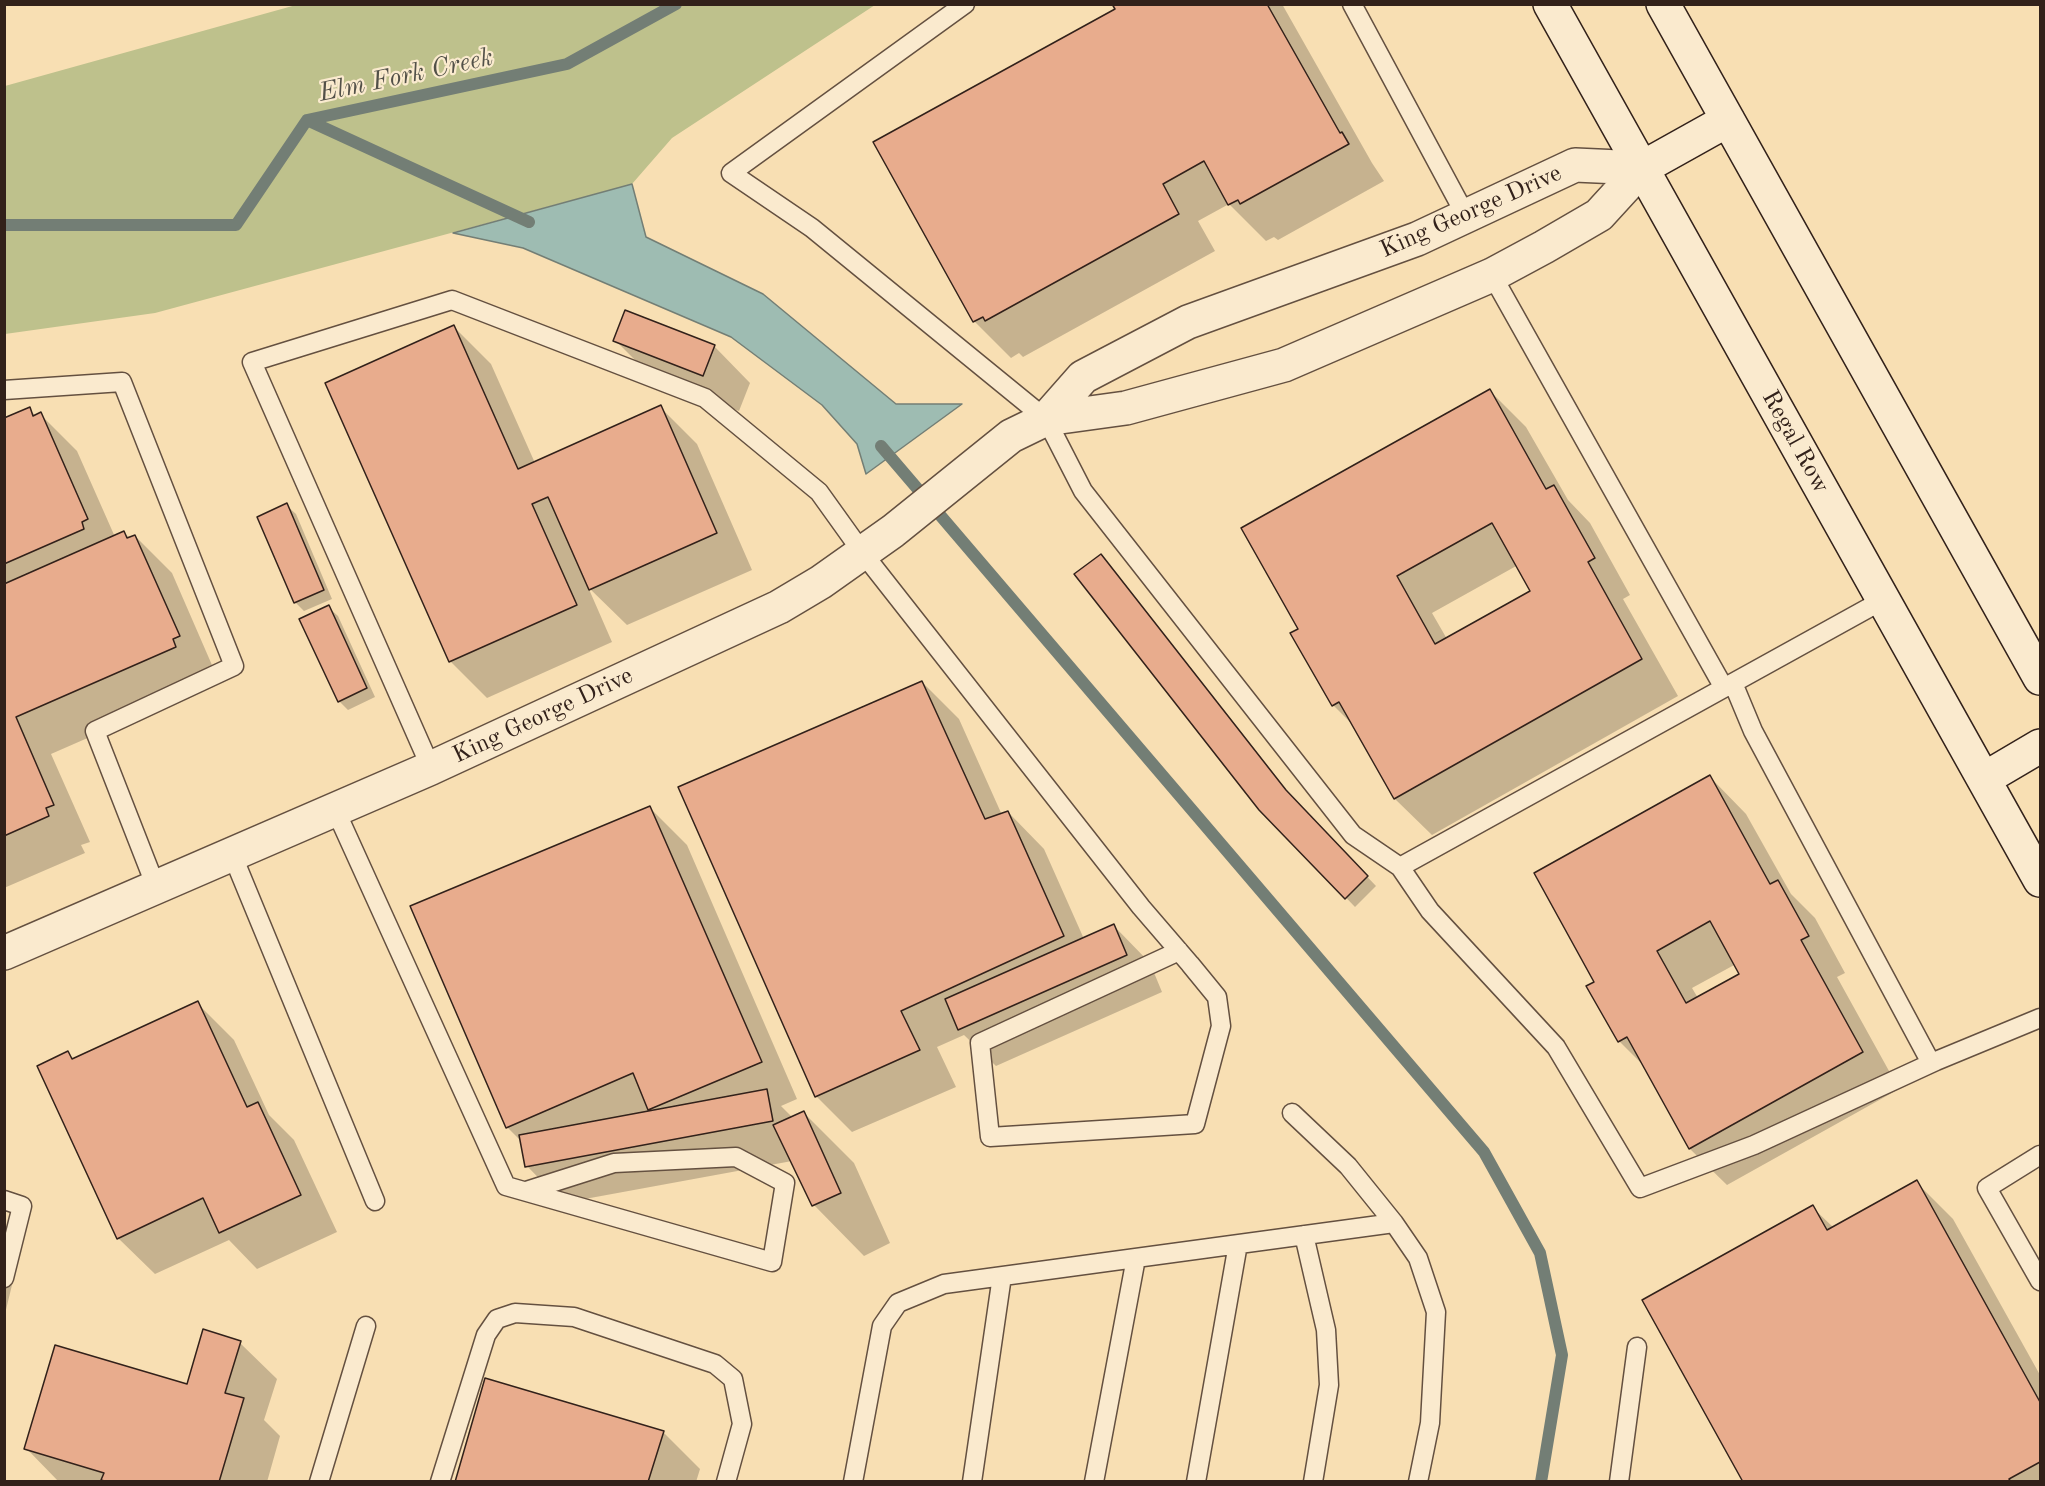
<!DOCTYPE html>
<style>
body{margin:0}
#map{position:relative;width:2045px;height:1486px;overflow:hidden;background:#f8dfb3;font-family:"Old Standard TT",serif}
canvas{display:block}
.frame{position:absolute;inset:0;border:6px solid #32211a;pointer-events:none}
</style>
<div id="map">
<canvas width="2045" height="1486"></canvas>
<div class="frame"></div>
</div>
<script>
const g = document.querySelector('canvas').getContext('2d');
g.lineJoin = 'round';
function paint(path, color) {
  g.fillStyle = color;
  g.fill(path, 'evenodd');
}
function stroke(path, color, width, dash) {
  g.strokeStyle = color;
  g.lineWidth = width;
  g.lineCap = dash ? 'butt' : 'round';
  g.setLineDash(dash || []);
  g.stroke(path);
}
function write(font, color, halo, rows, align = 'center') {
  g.font = font + ' "Old Standard TT",serif';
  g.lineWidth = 4.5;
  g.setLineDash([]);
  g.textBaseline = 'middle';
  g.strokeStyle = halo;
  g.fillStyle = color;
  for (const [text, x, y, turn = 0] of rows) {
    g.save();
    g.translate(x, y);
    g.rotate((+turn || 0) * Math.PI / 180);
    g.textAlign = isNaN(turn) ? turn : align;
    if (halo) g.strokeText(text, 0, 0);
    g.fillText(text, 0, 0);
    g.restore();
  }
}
paint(new Path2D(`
 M296 5V4L875 5 672 138 632 184 155 313 5 334V86Z`), '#bec18c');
const water = new Path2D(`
 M632 184 646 237 763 294 896 404H962L866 474 857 444 822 405 731 337 523 248 453 233Z`);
paint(water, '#9ebcb2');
stroke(water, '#737e75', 1.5);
paint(new Path2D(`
 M1114 4H1282L1372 163 1384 181 1278 240 1274 237 1266 241 1229 204 1198 221 1215 251 1023 357 1019 353 1011 358 974 321 1117 10Z
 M454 327 491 364 535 463 660 407 697 444 752 570 627 625 588 587 612 642 487 698 450 661Z
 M615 340 714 346 750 383 739 411 652 377Z
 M1490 391 1526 427 1568 500 1590 523 1630 595 1623 599 1678 696 1432 835 1395 799 1356 728 1333 705 1300 630ZM1518 565 1532 592 1447 639 1432 613Z
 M29 409 36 416 40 414 77 451 115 537 124 533 130 538 135 536 172 573 215 672 211 684 51 754 90 842 81 845 85 853 4 888V420Z
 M286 505 296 514 332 599 304 611 295 602Z
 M1110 565 1295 801 1376 886 1355 907 1261 809Z
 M328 607 338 616 375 697 348 710 339 701Z
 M922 682 959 719 1002 815 1008 812 1044 849 1084 939 1114 926 1150 963 1162 992 996 1066 964 1035 937 1047 956 1087 852 1132 816 1096Z
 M1710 777 1746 814 1791 894 1815 918 1845 973 1837 977 1899 1089 1727 1185 1690 1149 1645 1067 1619 1041 1596 983ZM1736 964 1741 974 1698 998 1692 988Z
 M650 808 687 845 797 1099 781 1106 793 1118 804 1113 854 1163 890 1243 864 1256 814 1205 792 1161 563 1203 527 1166 522 1142 507 1127Z
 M197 1003 234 1040 269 1115 294 1140 337 1232 257 1269 229 1240 155 1274 118 1238 68 1053 75 1060Z
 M1916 1182 1953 1219 2040 1375V1482H1745L1812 1207 1834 1228Z
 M4 1277 12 1285 4 1318Z
 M240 1343 277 1379 264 1420 280 1436 267 1482H59L26 1448 188 1386Z
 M663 1432 700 1469 696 1482H456Z`), '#0003');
stroke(new Path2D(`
 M307 120 529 222
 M4 225H236L307 120 567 64 676 4
 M881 446 1484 1152 1540 1253 1562 1355 1541 1482`), '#737e75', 12);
const building = new Path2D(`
 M1112 4H1267L1340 133 1342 132 1349 144 1240 204 1238 200 1228 205 1204 161 1163 184 1179 214 985 321 983 317 973 322 873 142 1115 9Z
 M625 310 715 345 703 376 613 341Z
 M454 325 518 469 661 405 717 533 589 590 548 497 532 504 577 605 449 662 325 383Z
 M1490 389 1546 489 1554 485 1595 558 1588 562 1642 659 1394 799 1339 702 1332 706 1290 633 1298 629 1241 528ZM1492 523 1530 591 1435 644 1397 576Z
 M30 407 33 416 41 412 88 519 82 522 84 529 4 564V418Z
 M287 503 324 590 294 603 257 517Z
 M124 531 127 538 135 535 180 636 173 639 176 647 16 717 54 805 46 808 49 816 4 836V584Z
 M1101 554 1286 790 1368 876 1345 899 1259 810 1074 574Z
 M329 605 367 688 338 702 299 619Z
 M922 681 985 819 1008 811 1064 936 901 1011 920 1050 815 1097 678 787Z
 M1710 775 1770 884 1778 880 1809 936 1801 940 1863 1052 1689 1149 1627 1037 1618 1042 1586 986 1594 982 1534 873ZM1710 921 1739 974 1686 1003 1657 951Z
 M650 806 762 1062 648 1110 633 1073 506 1128 410 906Z
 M1114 924 1127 955 958 1030 945 999Z
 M198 1001 247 1107 258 1102 301 1195 219 1233 203 1198 117 1239 37 1066 68 1051 72 1059Z
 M767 1089 773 1121 525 1167 519 1135Z
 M804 1111 841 1193 812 1206 773 1125Z
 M1917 1180 2040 1402V1462L2009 1479 2011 1482H1743L1642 1300 1813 1205 1827 1230Z
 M203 1329 241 1341 225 1393 244 1398 219 1482H108L101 1480 104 1473 24 1449 55 1345 187 1384Z
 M485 1378 664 1431 648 1482H455Z`);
paint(building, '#e8ac8d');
stroke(building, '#32211a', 1.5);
const service = new Path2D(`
 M965 4 731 173 812 228 1046 419 1083 491 1353 835 1400 867 1883 600
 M1352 4 1466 216
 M1492 275 1724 688
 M4 390 122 382 234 666 95 731 156 887
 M1733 683 1753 731 1931 1063
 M431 768 252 362 452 300 705 398 819 492 862 552 1141 907 1190 964 1217 997 1221 1026 1195 1124 990 1137 980 1043 1179 951
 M335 809 506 1186 772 1262 785 1183 736 1157 614 1163 526 1191
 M232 854 375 1201
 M1400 867 1430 911 1556 1047 1640 1188 1754 1145 1936 1061 2040 1018
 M1292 1113 1348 1166 1394 1223
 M2040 1155 1987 1188 2040 1281
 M4 1200 22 1206 4 1278
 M1304 1235 1326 1330 1329 1385 1313 1482
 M319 1482 366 1326
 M440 1482 486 1335 497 1319 515 1313 574 1317 715 1364 733 1379 742 1424 726 1482
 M853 1482 882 1326 898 1303 944 1284 1394 1223 1418 1258 1436 1312 1430 1423 1418 1482
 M972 1482 1002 1276
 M1094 1482 1136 1258
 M1196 1482 1238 1244
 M1619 1482 1637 1347`);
const minor = new Path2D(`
 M1046 419 1083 377 1188 322 1417 239 1575 165 1642 168
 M4 953 431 768 779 607 821 582 893 531 1011 436 1046 419 1126 408 1284 365 1492 275 1544 247 1599 215 1642 168`);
const secondary = new Path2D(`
 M1550 4 2040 880
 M1663 4 2040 678
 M1642 168 1728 120
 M1984 779 2040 746`);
stroke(service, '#645040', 21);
stroke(minor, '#645040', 36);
stroke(secondary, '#32211a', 36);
stroke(service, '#faeace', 18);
stroke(minor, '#faeace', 33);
stroke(secondary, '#faeace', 33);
write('24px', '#32211a', '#faeace', [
 ["King George Drive",1471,212,-24],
 ["Regal Row",1795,442,61],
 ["King George Drive",543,716,-25]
]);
write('italic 26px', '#525048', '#faeace', [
 ["Elm Fork Creek",406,76,-12]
]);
</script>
